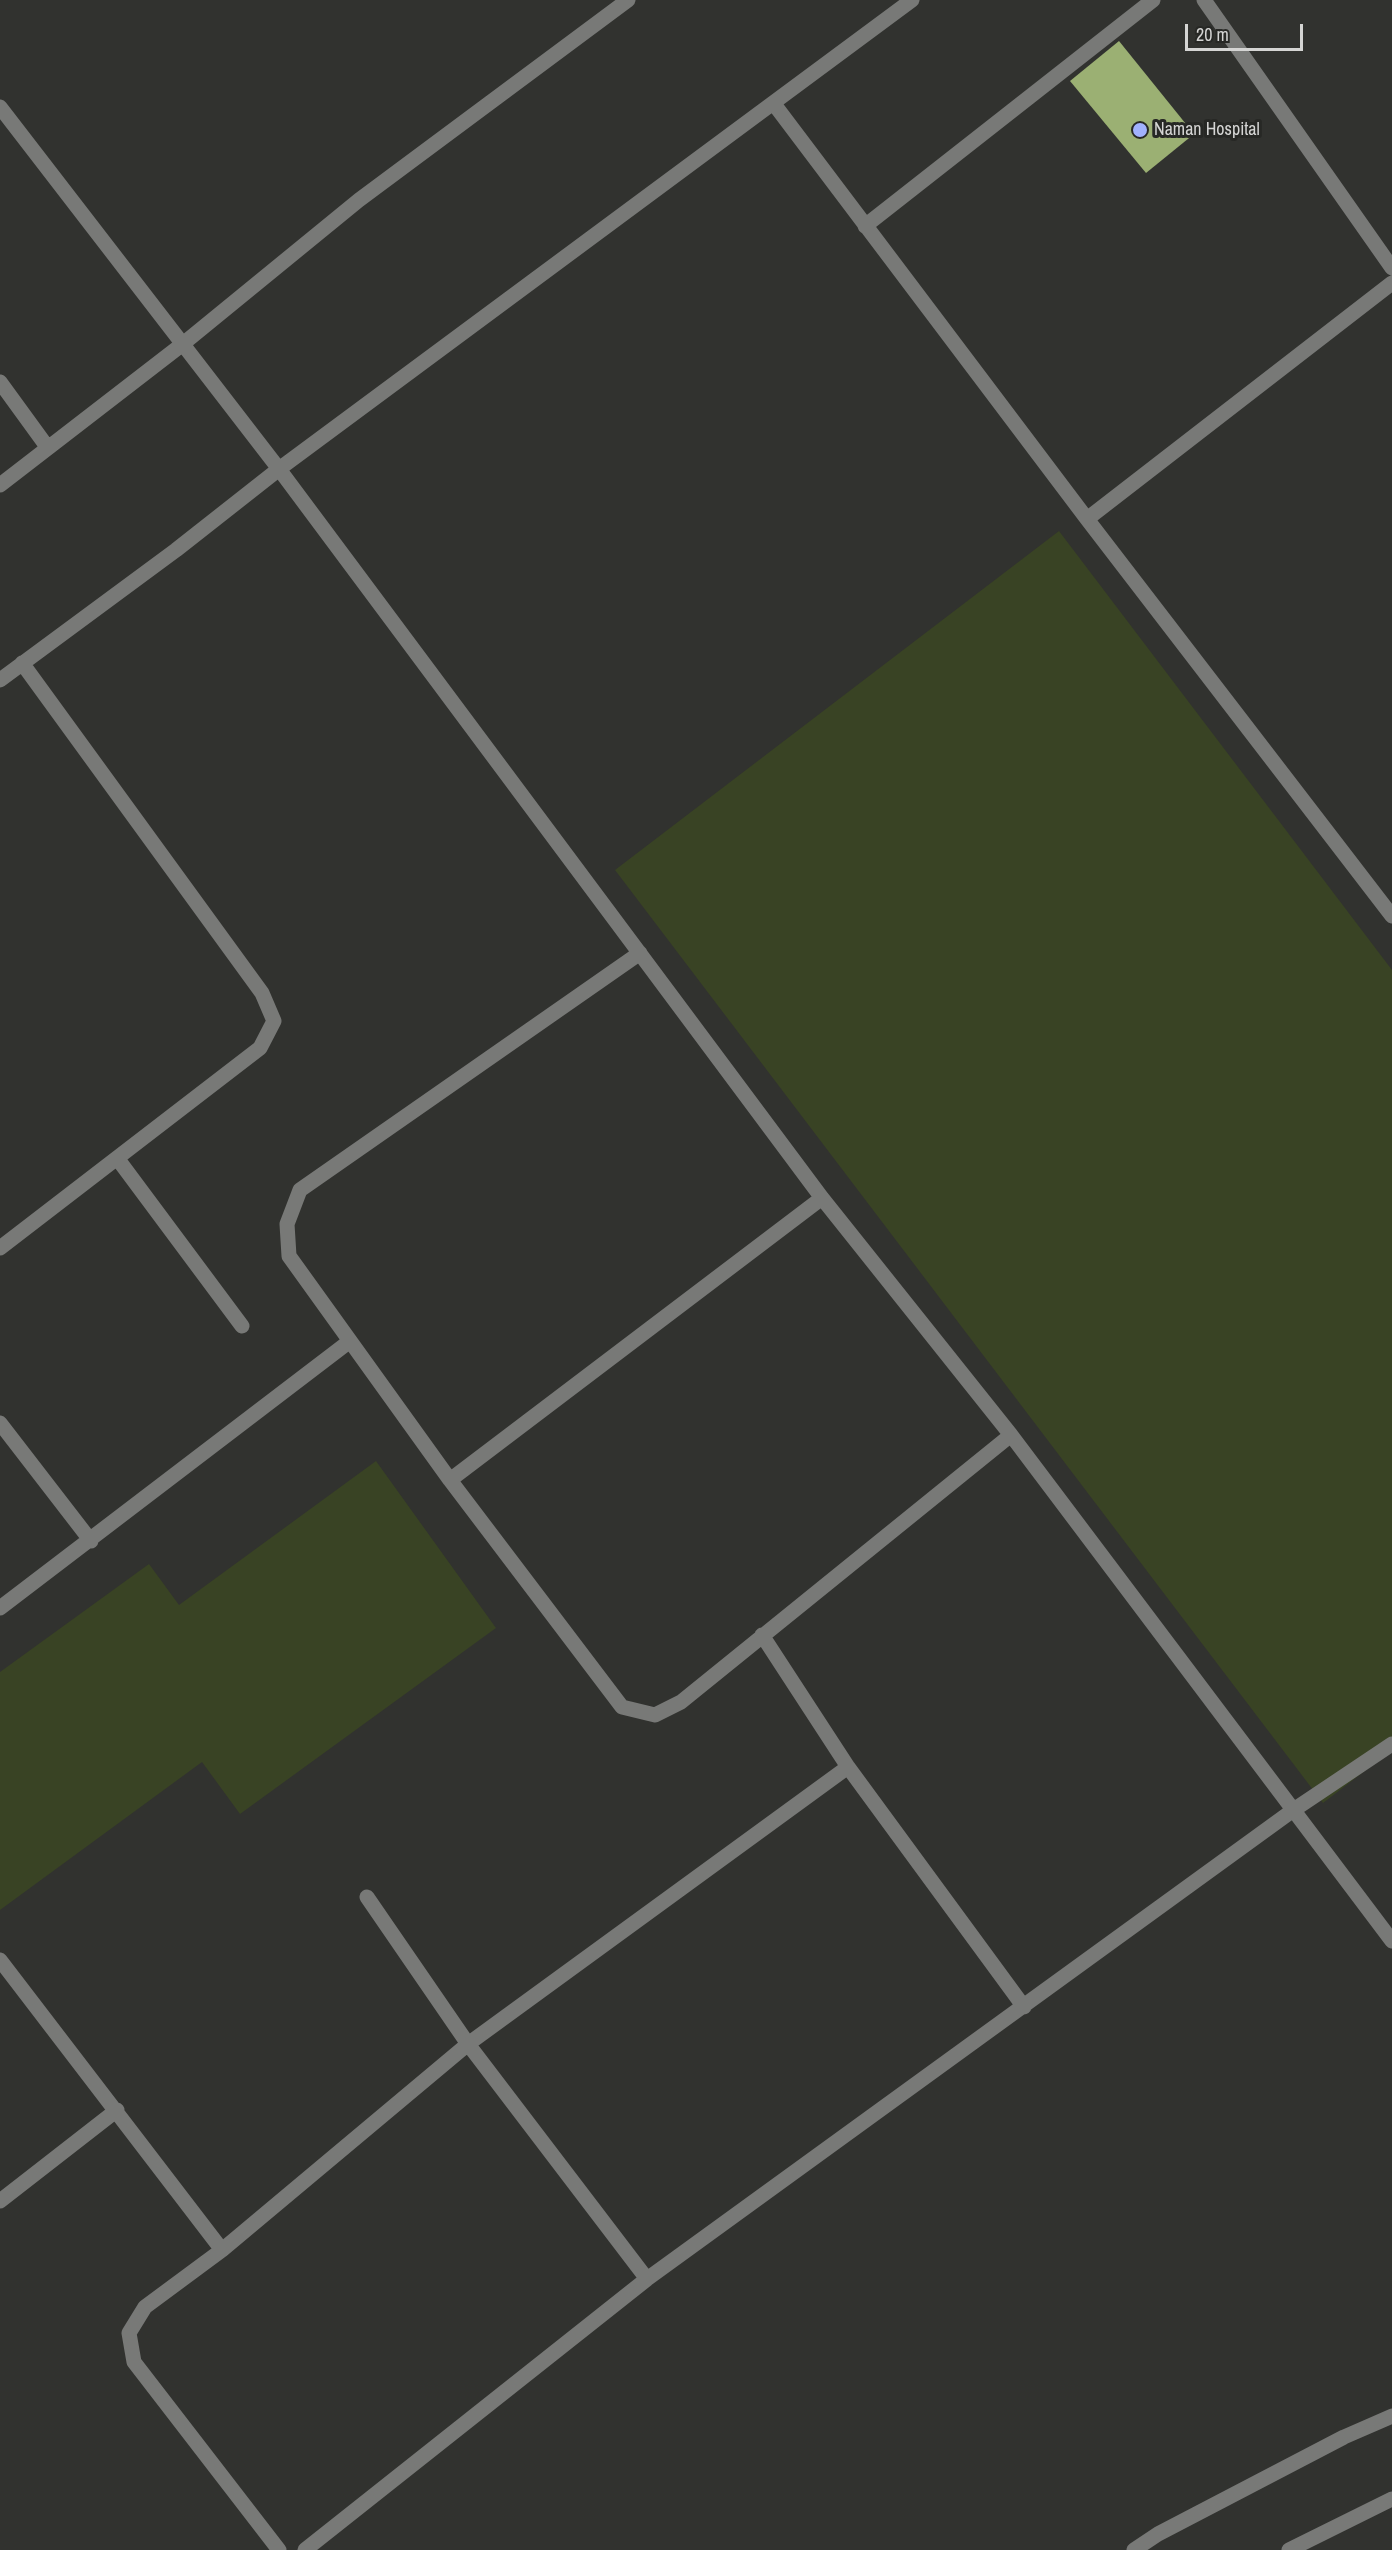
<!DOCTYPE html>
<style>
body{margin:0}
#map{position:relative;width:1392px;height:2550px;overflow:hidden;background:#31322f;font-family:"Archivo Narrow",sans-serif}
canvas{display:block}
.scale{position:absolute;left:1185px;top:24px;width:118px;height:27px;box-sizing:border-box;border:3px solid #d5d5d4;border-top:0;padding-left:8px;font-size:18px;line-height:21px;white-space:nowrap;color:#d5d5d4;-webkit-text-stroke:4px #272825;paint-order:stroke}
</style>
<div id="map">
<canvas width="1392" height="2550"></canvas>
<div class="scale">20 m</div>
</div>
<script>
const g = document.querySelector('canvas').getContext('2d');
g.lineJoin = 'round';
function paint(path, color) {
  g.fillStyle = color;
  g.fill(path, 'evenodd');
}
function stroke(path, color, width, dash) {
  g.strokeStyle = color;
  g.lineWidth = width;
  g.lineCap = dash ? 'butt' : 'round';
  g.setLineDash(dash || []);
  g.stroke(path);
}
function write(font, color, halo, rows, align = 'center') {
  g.font = font + ' "Archivo Narrow",sans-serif';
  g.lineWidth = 6;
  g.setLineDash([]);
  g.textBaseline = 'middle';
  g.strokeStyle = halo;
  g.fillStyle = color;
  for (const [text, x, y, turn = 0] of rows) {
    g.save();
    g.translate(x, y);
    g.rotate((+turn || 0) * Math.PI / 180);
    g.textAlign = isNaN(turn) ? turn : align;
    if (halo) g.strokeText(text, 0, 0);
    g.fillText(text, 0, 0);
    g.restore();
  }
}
paint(new Path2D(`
 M1059 531 1392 970V1750L1323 1803 615 870Z
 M376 1461 496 1628 240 1814 202 1762 0 1910V1672L149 1564 179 1605Z`), '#394324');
paint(new Path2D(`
 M1119 41 1194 134 1146 173 1070 81Z`), '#9bb073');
stroke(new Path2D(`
 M1204 0 1392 268
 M774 104 1087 519 1392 916
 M0 107 279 469 822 1198 1011 1435 1392 1941
 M865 226 1153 0
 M0 382 48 448
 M0 485 184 343 359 200 628 0
 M1087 519 1392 283
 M0 680 176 550 279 469 912 0
 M640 953 300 1190 287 1224 289 1256 450 1480 622 1707 655 1715 681 1702 1011 1435
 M117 1158 242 1326
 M0 1248 260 1048 274 1021 262 993 22 663
 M0 1423 91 1541
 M450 1480 822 1198
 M0 1608 350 1341
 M762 1635 848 1767 1024 2007
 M367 1897 468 2044 647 2279
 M0 1960 222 2250
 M0 2201 117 2110
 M279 2550 134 2362 129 2333 145 2307 222 2250 468 2044 848 1767
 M305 2550 647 2279 1292 1811 1392 1744
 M1134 2550 1158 2534 1344 2437 1392 2416
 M1289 2550 1392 2499`), '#787977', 15);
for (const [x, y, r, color] of [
 [1140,130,8,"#a1b2fd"]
]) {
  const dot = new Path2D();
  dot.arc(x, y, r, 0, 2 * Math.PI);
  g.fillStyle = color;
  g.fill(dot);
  stroke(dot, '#272825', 2);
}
write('18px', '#d5d5d4', '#272825', [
 ["Naman Hospital",1154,130]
], 'left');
</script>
